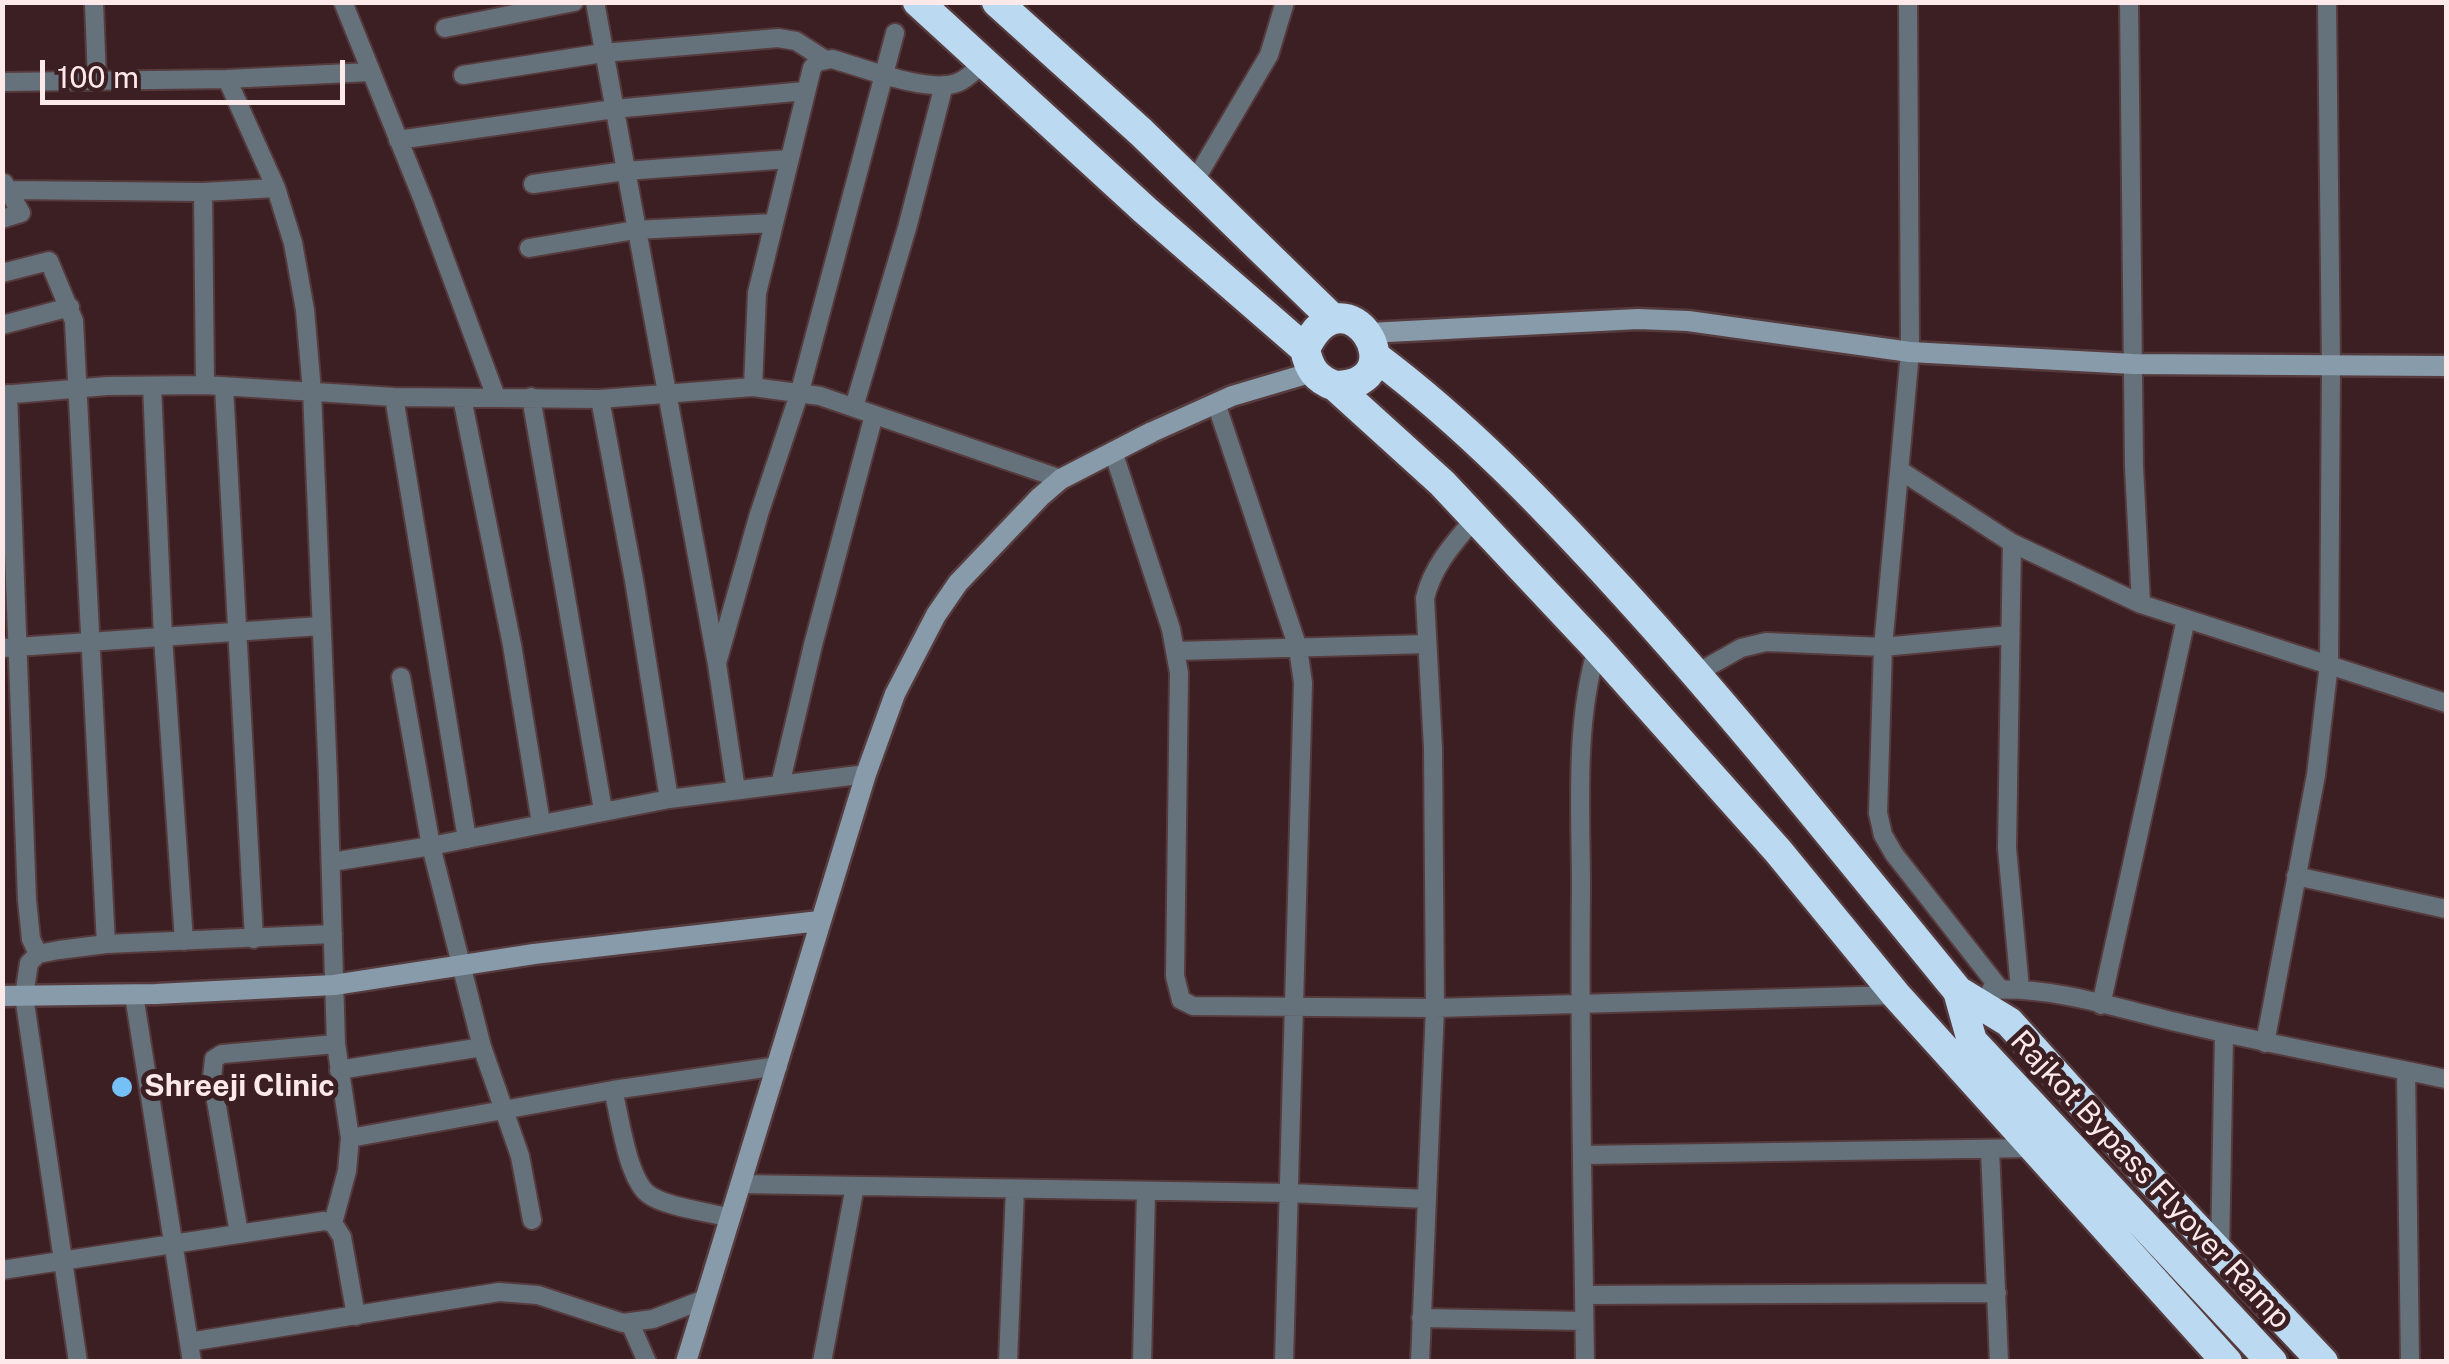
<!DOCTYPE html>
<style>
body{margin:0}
#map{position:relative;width:2449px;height:1364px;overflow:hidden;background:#3b1f22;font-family:"Public Sans",sans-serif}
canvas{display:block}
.frame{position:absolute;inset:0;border:5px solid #fde8ea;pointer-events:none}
.scale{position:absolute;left:40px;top:60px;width:305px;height:45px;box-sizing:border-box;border:5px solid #fde8ea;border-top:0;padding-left:12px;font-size:30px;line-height:35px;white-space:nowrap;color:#fde8ea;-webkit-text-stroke:8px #3b1f22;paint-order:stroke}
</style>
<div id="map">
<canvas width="2449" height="1364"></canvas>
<div class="frame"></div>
<div class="scale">100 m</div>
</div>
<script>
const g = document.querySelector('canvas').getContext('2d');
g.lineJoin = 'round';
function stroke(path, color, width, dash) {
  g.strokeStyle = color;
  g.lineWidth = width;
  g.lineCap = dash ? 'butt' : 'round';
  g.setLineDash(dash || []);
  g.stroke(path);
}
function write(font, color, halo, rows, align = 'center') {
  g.font = font + ' "Public Sans",sans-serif';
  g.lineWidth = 10;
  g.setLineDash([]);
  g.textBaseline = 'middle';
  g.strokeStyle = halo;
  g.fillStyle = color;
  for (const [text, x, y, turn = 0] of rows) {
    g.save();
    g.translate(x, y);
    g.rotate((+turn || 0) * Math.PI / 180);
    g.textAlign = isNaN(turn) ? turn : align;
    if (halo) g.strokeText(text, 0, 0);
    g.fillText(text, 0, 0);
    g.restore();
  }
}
const street = new Path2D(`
 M94 2 97 81
 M343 2 423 200 496 397
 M595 2 717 664 736 790
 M1908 2 1910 352 1883 647 1878 813 1883 835 1894 854 2000 989
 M2129 2 2134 467 2141 604
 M445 28 574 2
 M463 75 603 53 778 38 796 41 824 59
 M227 79 276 188 293 243 305 310 312 391 328 778 336 1044 350 1138 347 1171 333 1223
 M2 82 227 79 370 72
 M398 140 614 109 805 91
 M1194 182 1269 55 1285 2
 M533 184 625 171 789 159
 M8 190 203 192 276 188
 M203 192 205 385
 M2 219 21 213 4 183
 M529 248 635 230 773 223
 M2 273 49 261 74 321 106 944
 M2 325 70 307
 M152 386 163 637 184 941
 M224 387 254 939
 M753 387 757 293 812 68 817 62 832 59C861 67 931 95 959 82 968 78 977 68 985 62
 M8 394 27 900 31 939 38 954
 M2 395 107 386 205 385 394 397 600 399 753 387 820 396 1061 479
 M394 397 467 839
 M531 397 603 810
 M462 398 512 645 541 823
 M600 399 634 580 669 799
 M1216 403 1298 648 1303 683 1284 1362
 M854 407 907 228 944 85
 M1113 451 1171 629 1179 673 1175 976 1181 1000 1193 1006 1435 1008 1896 995
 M1901 471 2012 543 2141 604 2446 703
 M2012 543 2007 848 2020 989
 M2 648 320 626
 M1176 651 1427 644
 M717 663 759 514 800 391 895 33
 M1697 673 1741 648 1766 642 1883 647 2010 635
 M401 677 431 846 482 1047 520 1156 532 1220
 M780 785 813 645 874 415
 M332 862 431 846 669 799 866 774
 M2296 876 2446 909
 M1991 990C2056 986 2126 1011 2189 1025 2274 1045 2361 1061 2446 1079
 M134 995 192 1362
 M2101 1005 2186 619
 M2265 1043 2316 775 2329 664 2331 367 2327 2
 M339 1070 482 1047
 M2406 1071 2410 1362
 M613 1090C620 1117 627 1177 648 1194 665 1207 709 1212 731 1218
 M350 1138 613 1090 778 1066
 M1990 1149 1999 1362
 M1583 1155 2031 1148
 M740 1184 1290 1193 1427 1199
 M239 1233 212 1078 214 1059 222 1054 336 1044
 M2220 1253 2224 1033
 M2 1270 324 1221 333 1223 342 1237 356 1316
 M1584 1295 1997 1293
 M1421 1318 1584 1321
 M630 1323 647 1362
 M189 1342 499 1292 538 1295 623 1323 653 1319 705 1299
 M78 1362 24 996 29 963 38 954 59 950 106 944 333 934
 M822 1362 855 1186
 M1008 1362 1015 1189
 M1142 1362 1146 1191
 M1420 1362 1435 1008 1433 748 1425 598C1433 565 1454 543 1476 517
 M1585 1362C1583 1204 1579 1047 1581 890 1581 810 1574 726 1597 648`);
const secondary = new Path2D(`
 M1369 333 1638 319 1688 321 1910 352 2133 364 2446 366
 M2 996 156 994 334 985 534 954 819 921
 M686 1362 866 774 895 694 936 615 958 583 1040 497 1061 479 1152 432 1232 396 1313 372`);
const highway = new Path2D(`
 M918 2 1145 210 1305 349
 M997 2 1141 132 1333 319
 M1376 357C1468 426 1545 507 1622 591 1740 720 1848 857 1958 991L2009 1022 2153 1182 2323 1362
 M1335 386C1421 384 1345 263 1305 349 1309 369 1316 379 1335 386L1442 483 1597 648 1778 851 1896 995 2227 1362
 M1958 991 1972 1041 2272 1362`);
stroke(street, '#563b3e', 22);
stroke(secondary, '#563b3e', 25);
stroke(highway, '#563b3e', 35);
stroke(street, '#66727b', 18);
stroke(secondary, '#889baa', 20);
stroke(highway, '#bbd9f0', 30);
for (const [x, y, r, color] of [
 [122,1087,12,"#75c0f6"]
]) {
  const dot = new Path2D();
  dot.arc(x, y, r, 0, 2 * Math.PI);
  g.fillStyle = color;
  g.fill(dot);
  stroke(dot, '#3b1f22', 4);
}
write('bold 30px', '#fde8ea', '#3b1f22', [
 ["Shreeji Clinic",144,1087]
], 'left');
write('30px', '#fde8ea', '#3b1f22', [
 ["Rajkot Bypass Flyover Ramp",2150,1180,47]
]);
</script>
